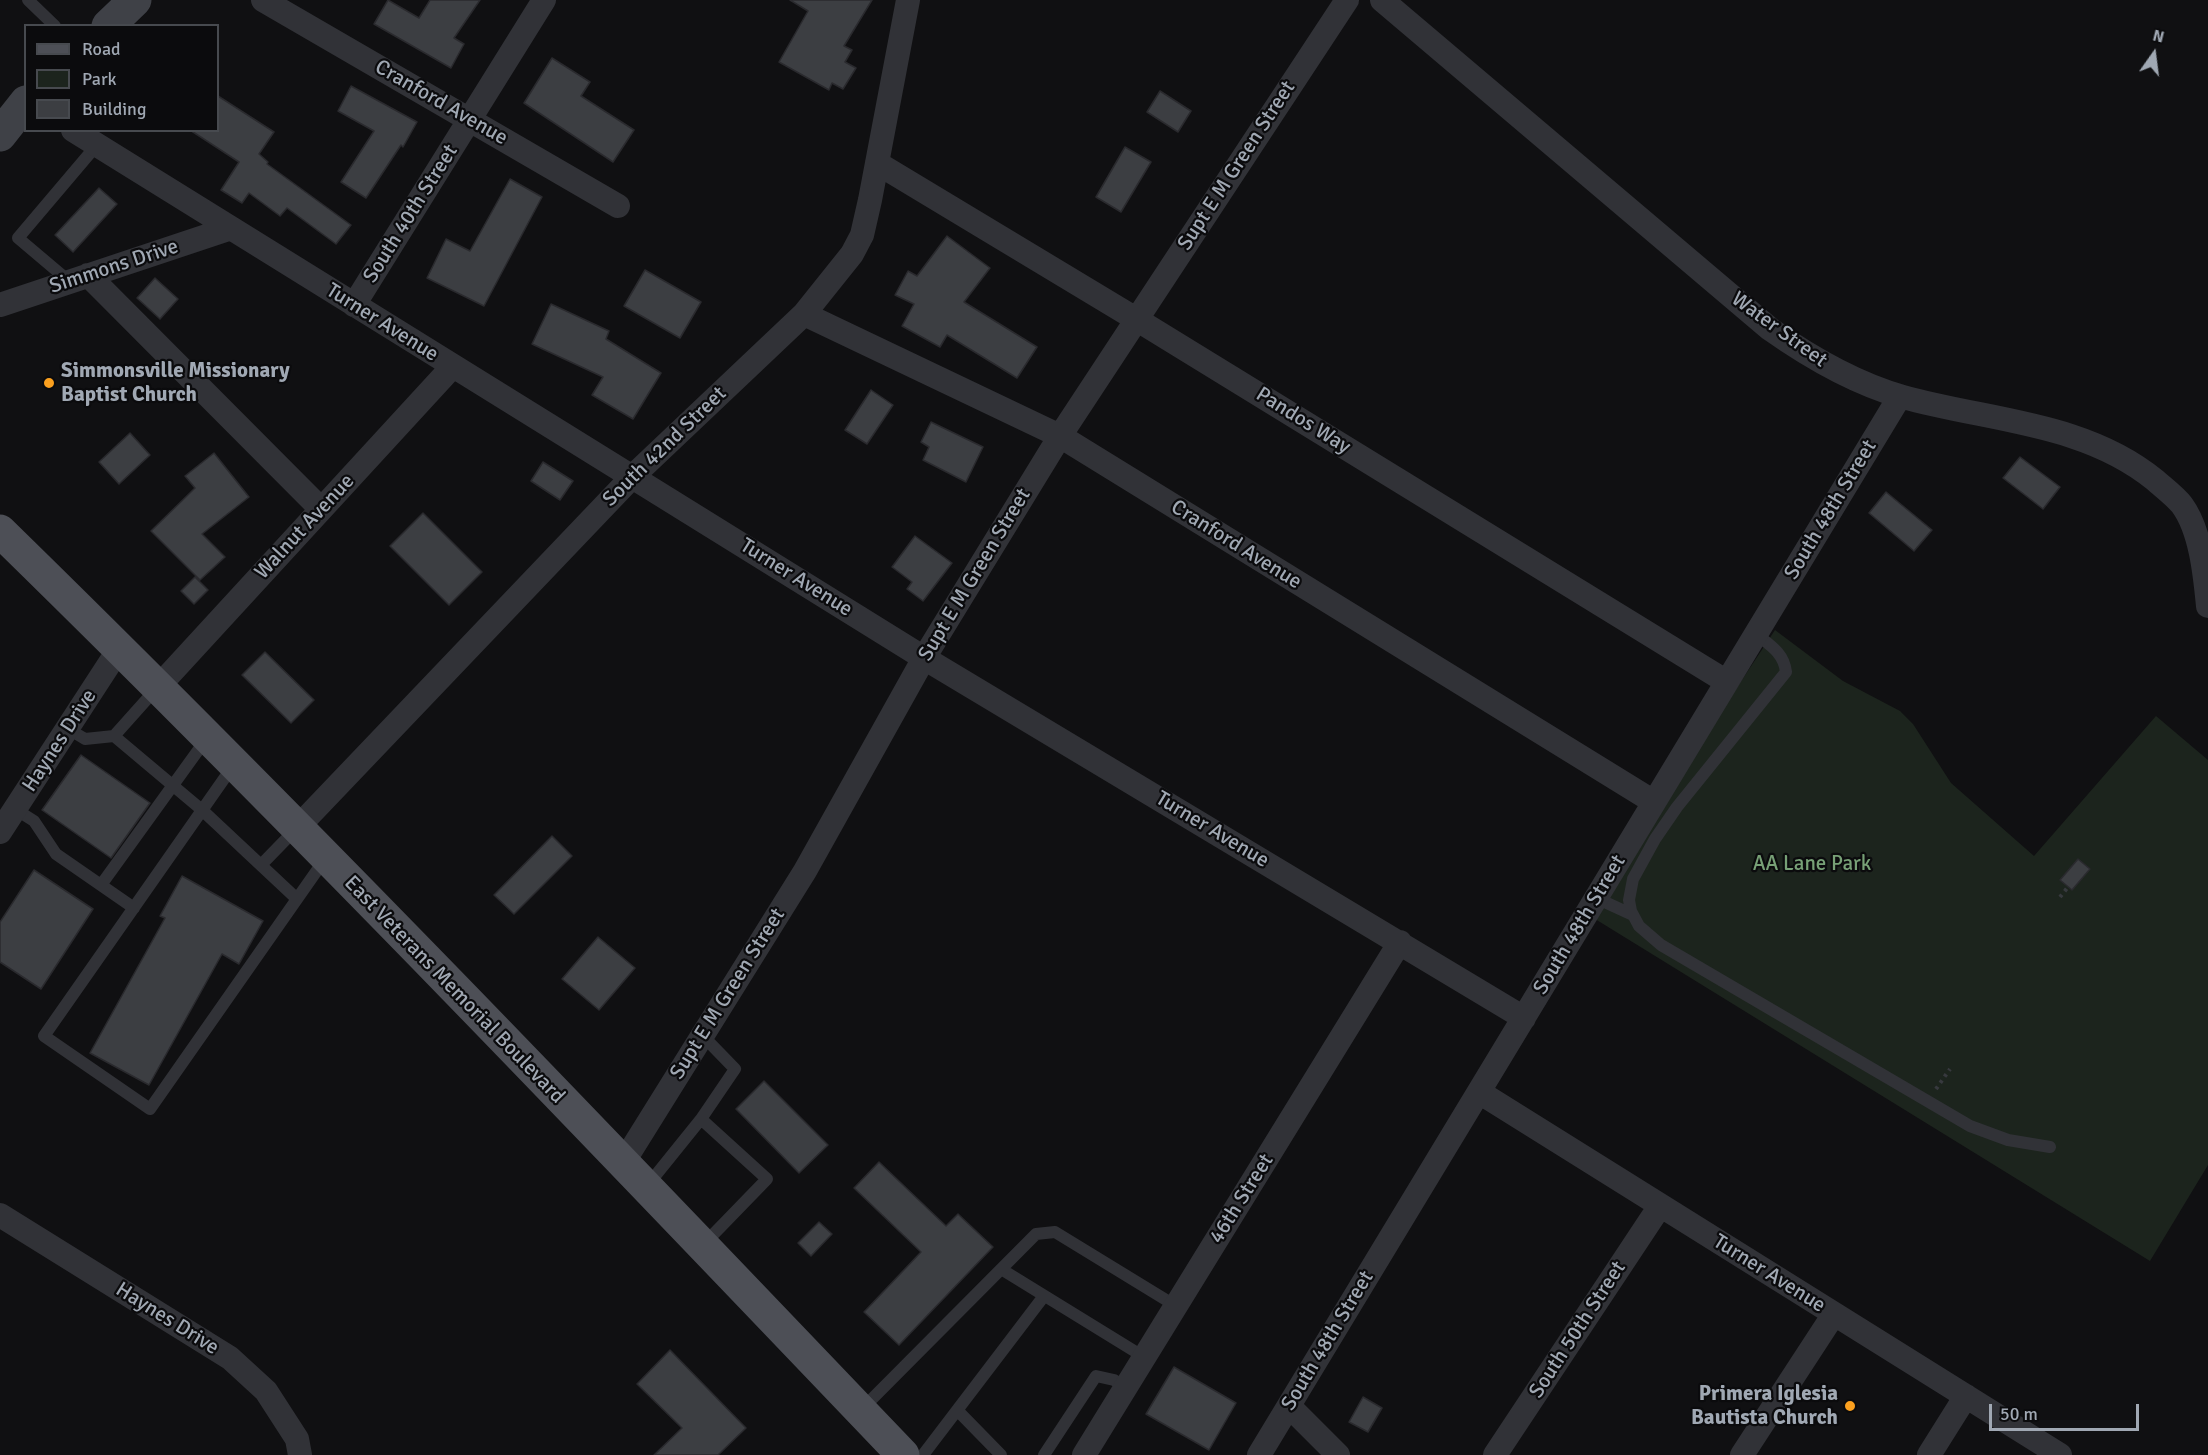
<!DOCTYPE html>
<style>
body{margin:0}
#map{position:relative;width:2208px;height:1455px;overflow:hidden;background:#101012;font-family:Signika,sans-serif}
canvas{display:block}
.legend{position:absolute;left:24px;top:24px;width:195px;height:108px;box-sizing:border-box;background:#0b0b0d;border:2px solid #474a4f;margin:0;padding:8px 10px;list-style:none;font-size:18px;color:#a0a8b3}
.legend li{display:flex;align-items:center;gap:12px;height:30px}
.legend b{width:30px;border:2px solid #474a4f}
.north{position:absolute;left:2124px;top:24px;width:60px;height:60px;-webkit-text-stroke:4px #0b0b0d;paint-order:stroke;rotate:14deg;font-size:16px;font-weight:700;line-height:24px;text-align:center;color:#a0a8b3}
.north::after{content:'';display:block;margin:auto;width:21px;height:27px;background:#a0a8b3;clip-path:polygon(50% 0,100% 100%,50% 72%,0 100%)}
.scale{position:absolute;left:1989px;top:1404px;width:150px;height:27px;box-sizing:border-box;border:3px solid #a0a8b3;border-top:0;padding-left:8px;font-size:18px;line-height:21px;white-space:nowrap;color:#a0a8b3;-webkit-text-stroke:4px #0b0b0d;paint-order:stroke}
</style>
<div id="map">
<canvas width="2208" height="1455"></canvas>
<ul class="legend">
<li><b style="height:8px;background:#4d4f56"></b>Road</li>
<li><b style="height:16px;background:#1c241d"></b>Park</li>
<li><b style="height:16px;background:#3c3e42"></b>Building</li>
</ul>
<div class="north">N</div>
<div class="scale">50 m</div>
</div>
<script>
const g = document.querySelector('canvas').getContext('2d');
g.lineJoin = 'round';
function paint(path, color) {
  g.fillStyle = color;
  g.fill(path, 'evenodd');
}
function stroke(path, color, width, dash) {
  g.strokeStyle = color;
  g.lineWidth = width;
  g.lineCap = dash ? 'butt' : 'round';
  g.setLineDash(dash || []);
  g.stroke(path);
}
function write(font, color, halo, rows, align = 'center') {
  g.font = font + ' Signika,sans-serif';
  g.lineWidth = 4.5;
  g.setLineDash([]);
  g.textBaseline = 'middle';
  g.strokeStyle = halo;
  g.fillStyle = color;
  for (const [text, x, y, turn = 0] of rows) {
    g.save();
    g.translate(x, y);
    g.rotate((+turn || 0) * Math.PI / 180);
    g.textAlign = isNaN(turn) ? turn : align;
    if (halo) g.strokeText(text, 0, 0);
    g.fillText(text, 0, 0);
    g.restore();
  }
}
paint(new Path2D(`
 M1775 630 1843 681 1900 711 1913 724 1951 783 2034 856 2156 716 2208 760V1165L2150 1261 1587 914Z`), '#1c241d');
const building = new Path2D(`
 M388 0 419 18 430 0H480L454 38 464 44 451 68 374 24Z
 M790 0H872L844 46 852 50 845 62 856 68 843 89 832 83 829 90 779 62 808 11Z
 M552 58 590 82 581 96 634 130 613 162 524 103Z
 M351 86 417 122 403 147 401 145 366 198 341 182 374 131 338 111Z
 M1160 91 1191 111 1178 132 1147 112Z
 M218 96 274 132 259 154 268 162 267 164 351 225 336 244 287 208 280 216 249 193 242 203 221 190 239 162 190 130H218Z
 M1125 147 1151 162 1121 212 1096 197Z
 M510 179 542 197 484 306 427 278 446 239 470 251Z
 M99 188 117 204 73 252 55 235Z
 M947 236 990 268 964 302 1037 347 1017 378 947 335 940 347 902 326 914 304 895 295 908 271 917 276Z
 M645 270 701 302 680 338 624 306Z
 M155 278 178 299 160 319 137 298Z
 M551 304 609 331 606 339 661 373 633 419 592 395 603 377 532 344Z
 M871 390 893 405 867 444 845 430Z
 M931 422 983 447 966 482 923 460 929 447 921 442Z
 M130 433 150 455 119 484 99 462Z
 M214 453 249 497 202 534 225 557 200 580 151 531 195 488 185 476Z
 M2020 457 2060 487 2043 509 2003 478Z
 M543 462 573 481 560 500 531 481Z
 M1886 492 1932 530 1914 551 1869 513Z
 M423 513 482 572 449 605 390 546Z
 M915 536 952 563 923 601 907 589 912 582 892 567Z
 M195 577 208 590 194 604 181 591Z
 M265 652 314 700 291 723 242 675Z
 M81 755 150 803 111 858 42 810Z
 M552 836 572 856 514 914 494 895Z
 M2078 859 2090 869 2072 890 2060 880Z
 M34 870 93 909 41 989 0 962V922Z
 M182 876 263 921 239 964 222 954 149 1085 90 1053 165 918 160 916Z
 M598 937 635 968 599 1010 562 979Z
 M764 1081 828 1145 799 1173 736 1109Z
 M879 1162 946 1226 958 1214 993 1247 899 1345 864 1312 921 1252 854 1188Z
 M819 1222 832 1234 811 1256 798 1243Z
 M670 1350 746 1428 718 1455H654L682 1428 637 1384Z
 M1174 1367 1236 1403 1209 1450 1146 1414Z
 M1363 1397 1382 1408 1368 1432 1349 1422Z`);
paint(building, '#3c3e42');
stroke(building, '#2a2a2e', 1.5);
stroke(new Path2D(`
 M2060 897 2068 887
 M1936 1089 1950 1069`), '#37393e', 4, [3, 4.5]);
stroke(new Path2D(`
 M28 0 55 26
 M70 282 18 238 96 146
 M1756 634C1770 645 1784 653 1786 672L1677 807 1655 839 1633 879 1629 900 1631 911 1639 926 1661 945 1970 1126 2008 1140 2050 1147
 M67 728 85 739 114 736 156 689
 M114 736 202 810 297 899
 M233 766 44 1036 150 1109 325 859
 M15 809 34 821 56 854 134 908
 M261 865 296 829
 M101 885 207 738
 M1596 898 1633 915
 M701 1119 735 1069 703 1036
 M647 1186 701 1119 767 1179 703 1245
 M1001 1269 1144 1357
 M861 1410 1036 1234 1055 1232 1176 1306
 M957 1410 1001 1455
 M923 1455 1044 1296
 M1044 1455 1096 1376 1114 1380 1126 1388`), '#313237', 12);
stroke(new Path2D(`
 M263 0 618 206
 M1382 0 1770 329C1811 358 1854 383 1903 397 1989 421 2084 422 2155 480 2164 488 2175 496 2182 505 2201 531 2205 575 2208 606
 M73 130 924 658 1524 1018
 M877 163 1136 319 1727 682
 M88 275 321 509
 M0 305 228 229
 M354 305 544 0
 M804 314 1060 436 1654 802
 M158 687 453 366
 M296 829 632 477 804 314 852 254 862 235 870 200 908 0
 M0 832 119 649
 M1479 1092 2060 1455
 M623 1163 805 871 924 658 1060 436 1347 0
 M0 1215 230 1358 266 1391 297 1439 300 1455
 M1289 1406 1338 1455
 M1084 1455 1400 942
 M1259 1455 1900 396
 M1495 1455 1660 1206
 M1742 1455 1834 1314
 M1929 1455 1966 1396`), '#313237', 24);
stroke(new Path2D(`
 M108 26 135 0
 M0 135 26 102`), '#3f4147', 33);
stroke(new Path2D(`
 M0 531C308 832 606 1144 903 1455`), '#4d4f56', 33);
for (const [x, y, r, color] of [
 [49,383,6,"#fba01f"],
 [1850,1406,6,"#fba01f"]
]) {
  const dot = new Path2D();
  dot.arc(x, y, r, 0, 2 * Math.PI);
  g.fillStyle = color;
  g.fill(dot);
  stroke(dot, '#0b0b0d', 2);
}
write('21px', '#a0a8b3', '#0b0b0d', [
 ["Cranford Avenue",441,103,30],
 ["Supt E M Green Street",1237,166,-57],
 ["South 40th Street",411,214,-58],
 ["Simmons Drive",114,267,-18],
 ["Turner Avenue",382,323,32],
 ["Water Street",1779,330,36],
 ["Pandos Way",1303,421,32],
 ["South 42nd Street",665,447,-44],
 ["South 48th Street",1831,510,-59],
 ["Walnut Avenue",305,527,-47],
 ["Cranford Avenue",1236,545,32],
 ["Supt E M Green Street",975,575,-59],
 ["Turner Avenue",796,578,32],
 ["Haynes Drive",60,741,-57],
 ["Turner Avenue",1212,830,31],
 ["South 48th Street",1580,925,-59],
 ["East Veterans Memorial Boulevard",454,990,46],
 ["Supt E M Green Street",728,994,-58],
 ["46th Street",1242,1199,-58],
 ["Turner Avenue",1769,1274,32],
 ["Haynes Drive",167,1319,32],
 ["South 50th Street",1578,1330,-57],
 ["South 48th Street",1328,1341,-59]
]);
write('bold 21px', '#a0a8b3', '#0b0b0d', [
 ["Simmonsville Missionary",61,371],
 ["Baptist Church",61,395],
 ["Primera Iglesia",1838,1394,"right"],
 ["Bautista Church",1838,1418,"right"]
], 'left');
write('21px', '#77a076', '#0b0b0d', [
 ["AA Lane Park",1812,864]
]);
</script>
